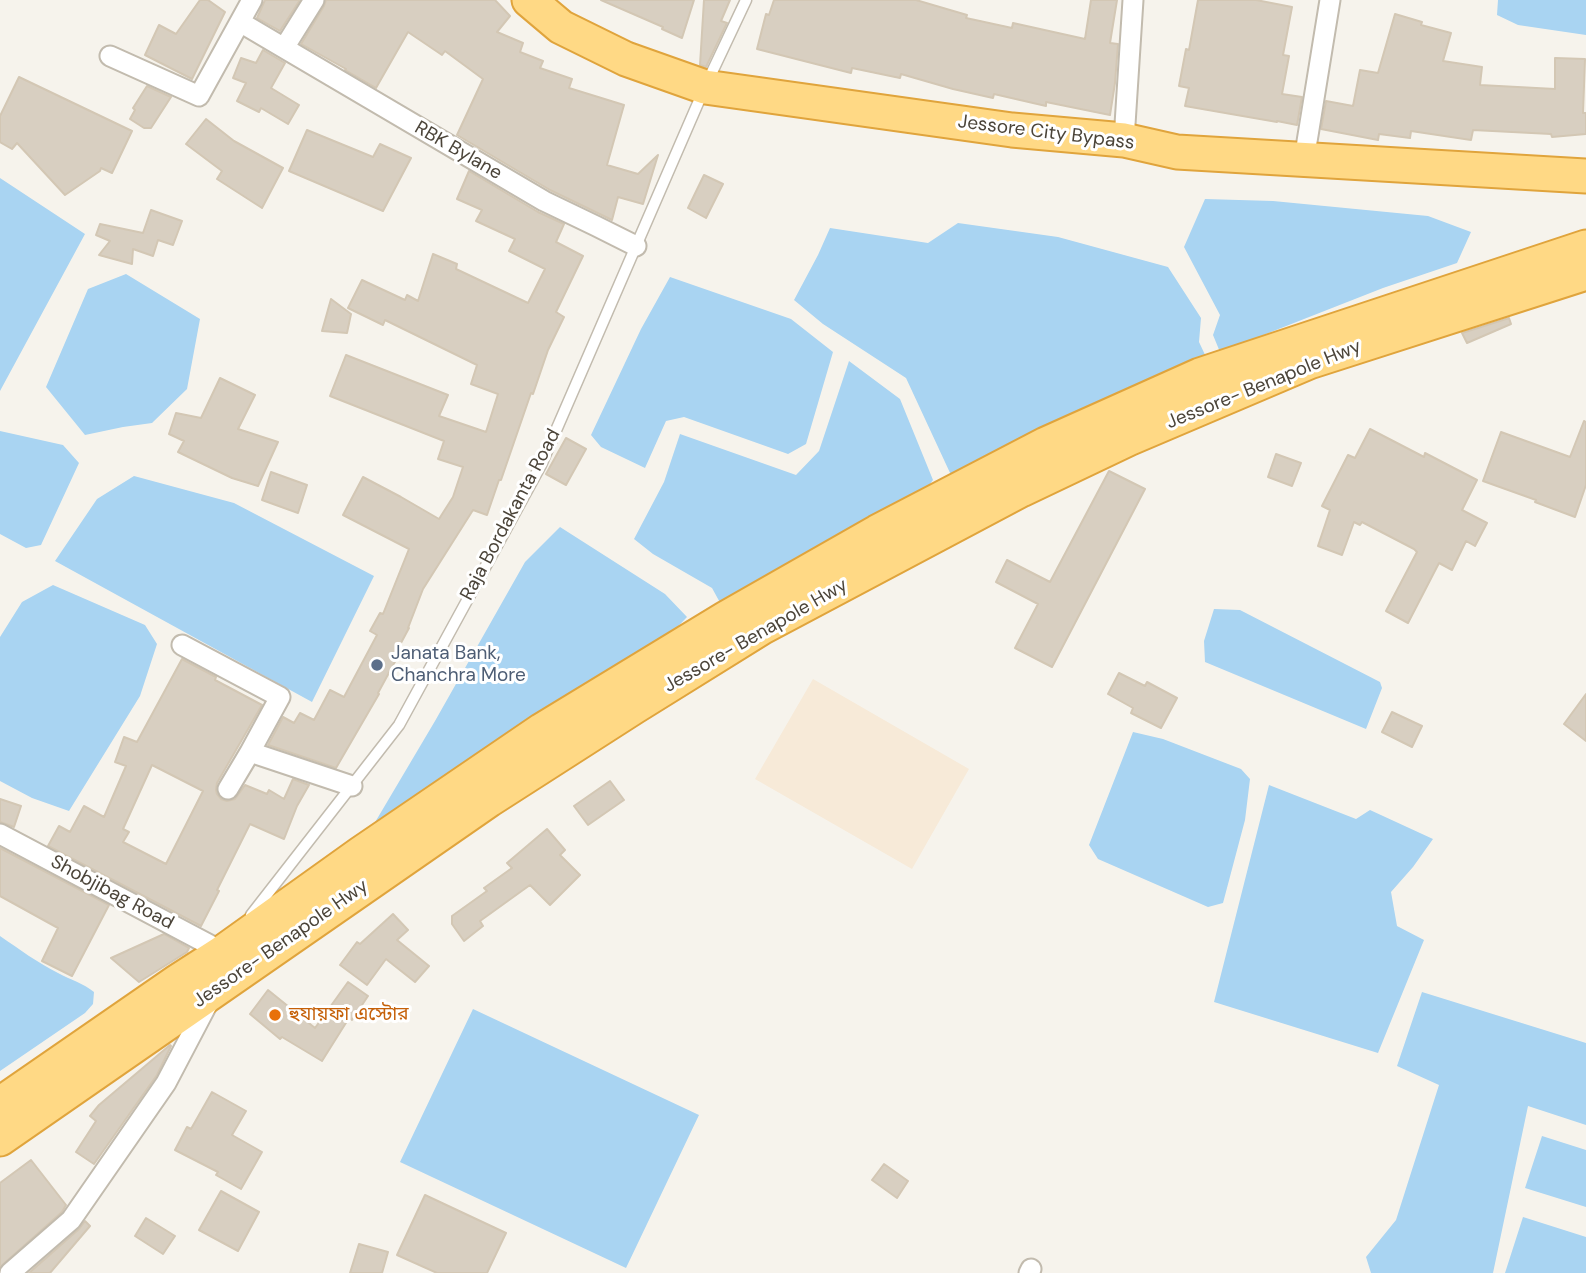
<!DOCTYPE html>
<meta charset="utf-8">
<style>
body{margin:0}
canvas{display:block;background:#f6f3ec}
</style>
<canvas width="1586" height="1273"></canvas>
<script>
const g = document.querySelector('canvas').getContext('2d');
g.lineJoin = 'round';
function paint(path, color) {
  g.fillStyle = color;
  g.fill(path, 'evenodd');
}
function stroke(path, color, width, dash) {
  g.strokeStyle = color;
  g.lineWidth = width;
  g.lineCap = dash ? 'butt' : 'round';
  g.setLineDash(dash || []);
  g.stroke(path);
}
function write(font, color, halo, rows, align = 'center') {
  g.font = font + ' "DM Sans","Noto Sans Bengali",sans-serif';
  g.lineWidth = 6;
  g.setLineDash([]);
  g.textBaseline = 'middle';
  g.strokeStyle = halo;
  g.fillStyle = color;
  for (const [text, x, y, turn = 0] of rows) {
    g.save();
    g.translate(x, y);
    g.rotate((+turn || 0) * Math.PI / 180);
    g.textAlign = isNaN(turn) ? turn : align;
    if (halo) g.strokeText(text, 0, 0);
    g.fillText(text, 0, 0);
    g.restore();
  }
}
paint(new Path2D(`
 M813 679 969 769 912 869 755 779Z`), '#f7ead8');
paint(new Path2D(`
 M1498 0H1586V35L1518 25 1497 15Z
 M0 178 85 234 0 391Z
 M1205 199 1273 201 1428 216 1471 232 1457 263 1383 288 1220 352 1213 335 1220 315 1184 247Z
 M958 223 1058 237 1168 267 1201 318 1199 342 1207 359 951 475 906 378 823 324 794 300 818 255 830 228 928 243Z
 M126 274 200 319 187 389 152 423 123 427 85 435 46 387 88 289Z
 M670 277 791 319 833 352 806 444 788 454 684 417 666 421 645 468 601 447 591 435 641 329Z
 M849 361 900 399 933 480 921 496 723 608 712 588 653 554 634 539 664 482 680 434 796 475 819 451Z
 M0 431 63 445 79 463 41 545 26 548 0 534Z
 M134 476 234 503 374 576 312 702 55 561 97 499Z
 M560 527 665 594 687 617 641 665 443 784 374 824 435 721 525 562Z
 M53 585 145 625 157 644 140 696 69 811 32 798 0 781V637L22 602Z
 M1214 609 1240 610 1380 682 1382 688 1366 729 1205 662 1204 641Z
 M1133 732 1163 739 1241 769 1250 779 1245 820 1223 903 1208 907 1098 859 1089 845Z
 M1269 785 1356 819 1370 810 1433 839 1413 867 1391 892 1397 926 1424 940 1378 1053 1214 1002Z
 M0 936C19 949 38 963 58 973 71 980 83 983 94 992L93 1004 85 1013 0 1071Z
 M1422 992 1586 1043V1125L1528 1106 1493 1273H1371L1366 1257 1396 1220 1439 1085 1397 1066Z
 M473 1009 699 1115 626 1268 400 1162Z
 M1542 1136 1586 1150V1207L1525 1188Z
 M1523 1217 1586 1237V1273H1505Z`), '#a9d4f2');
const building = new Path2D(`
 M200 0H208L225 12 192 79 145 55 159 25 176 34Z
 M265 0H300L280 31 257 18Z
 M326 0H495L510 16 497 32 523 43 520 52 543 61 540 68 572 79 569 88 624 105 607 165 638 174 658 155 643 204 618 197 612 220 550 190 457 135 483 79 445 51 442 55 408 32 376 88 345 70 346 69 301 44 324 6Z
 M601 0H694L682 38 662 29 663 27Z
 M704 0H730L721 21 727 23 706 67 700 65Z
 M774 0H916L967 15 966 18 1012 28 1013 23 1085 39 1091 0H1117L1110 43 1118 44 1115 83 1110 115 1046 102V106L994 94 993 98 953 89 901 74 900 78 852 68 851 73 757 49 766 14 769 15Z
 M1198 0H1256L1292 7 1283 55 1289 56 1282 94 1302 97 1297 125 1277 121V122L1185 106 1189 88 1179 86 1186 49 1189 50Z
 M1395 14 1422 22 1421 25 1451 33 1443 61 1482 67 1480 85 1555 89V58L1585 59 1583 113H1586V134L1552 137 1551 134 1473 130 1471 140 1411 131 1410 138 1379 134 1378 140 1321 129 1326 101 1353 106 1360 70 1378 73Z
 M263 50 285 63 271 88 299 105 288 124 261 108 259 112 237 101 246 83 233 78 241 58 256 63Z
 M19 77 132 131 112 173 101 168 100 171 65 195 17 143 12 149 0 142V116Z
 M147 86 171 97 151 128H144L130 119 135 110 133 108Z
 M206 119 234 141 283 168 262 208 217 179 222 171 186 144Z
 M307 130 373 157 380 144 411 158 383 211 289 171Z
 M469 171 538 212 564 224 556 242 583 256 556 312 564 317 548 350 533 394 531 393 501 480H499L487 515 473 510 423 589 408 628H409L394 656 397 658 378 693 379 694 336 768 268 745 283 717 294 723 300 713 314 720 330 690 344 697 377 635 370 631 380 613 383 614 409 549 343 515 363 477 401 497 439 519 453 497 463 467 438 459 444 441 330 396 346 355 448 395 439 416 486 432 498 394 471 384 477 365 385 320 383 325 348 308 362 280 405 300 407 295 418 301 433 254 457 264 456 269 528 303 545 269 509 251 515 239 476 221 482 210 457 199Z
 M704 175 723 184 706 218 688 208Z
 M151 210 182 221 173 245 158 240 153 256 133 249 132 264 99 255 110 241 96 235 100 224 143 233Z
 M331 299 351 314 347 333 322 331Z
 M1509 318 1511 324 1467 343 1462 333Z
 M220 378 255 395 238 429 278 442 258 486 232 478 178 452 184 441 169 434 176 413 201 418Z
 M1584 421 1586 422V485L1575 517 1535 502 1536 500 1483 481 1501 432 1570 457Z
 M1370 429 1424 457 1425 453 1477 480 1462 510 1487 523 1475 546 1466 541 1452 570 1439 563 1408 623 1386 611 1417 552 1414 549 1362 522 1360 525 1354 522 1342 555 1318 546 1330 510 1322 506 1348 455 1355 458Z
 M566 438 586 449 566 485 546 474Z
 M1276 454 1301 463 1292 486 1268 477Z
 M1109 471 1145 489 1052 667 1015 648 1038 604 996 582 1007 560 1050 582Z
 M271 472 307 485 298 513 262 500Z
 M182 659 216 677 215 680 262 705 217 783 216 790 217 794 221 799 227 801 235 799 245 785 267 794 269 790 284 799 293 779 309 785 297 806 284 839 250 824 217 890 219 891 201 926 48 846 59 826 70 832 84 806 104 817 126 766 115 762 124 737 137 742ZM152 765 203 791 166 864 123 842 129 832 123 829Z
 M1119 673 1145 686 1147 682 1177 698 1161 728 1131 713 1133 708 1108 694Z
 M1586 694V741L1564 724Z
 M1392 712 1422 726 1412 747 1382 732Z
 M610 781 624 800 588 825 574 806Z
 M0 799 21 806 14 827 0 822Z
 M547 829 565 850 560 855 580 875 550 905 530 885 480 921 483 926 464 941 452 924V916L487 891 484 888 512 868 507 863Z
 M0 848 109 905 72 976 42 961 58 928 0 896Z
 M393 914 408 930 397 940 429 966 415 982 386 959 367 985 340 965 357 942 360 944Z
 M164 934 189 948 187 952 139 982 111 958Z
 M348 982 368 996 352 1020 349 1018 322 1061 282 1037 280 1039 250 1014 268 990 315 1028Z
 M170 1045 171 1046 157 1075 94 1164 76 1152 96 1121 90 1116 99 1105Z
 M212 1092 246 1111 232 1135 262 1152 241 1189 216 1175 218 1172 175 1150 187 1127 191 1129Z
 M31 1160 66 1205 62 1212 0 1267V1183Z
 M884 1164 908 1181 897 1198 872 1180Z
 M221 1191 259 1212 238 1251 199 1230Z
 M425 1195 506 1233 487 1273H437L397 1255Z
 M146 1218 175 1236 163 1254 135 1236Z
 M85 1221 90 1226 50 1273H29L79 1229Z
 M359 1244 388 1252 382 1273H350Z`);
paint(building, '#d8cfc1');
stroke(building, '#d3c7b4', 2);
const service = new Path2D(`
 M251 915 399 725 541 465 705 87 746 0`);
const minor = new Path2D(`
 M314 0 284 48 544 201 596 226 636 246
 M240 22 284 48
 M110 56 199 96 252 0
 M1124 140 1133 0
 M1304 160 1330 0
 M182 645 280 697 250 752
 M228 789 250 752 352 786
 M0 834 223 952
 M10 1273 71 1220 166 1083 209 1001
 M1029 1273 1031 1269`);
const trunk = new Path2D(`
 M529 0 561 27 626 59 705 87 1012 130 1124 140 1177 152 1586 176
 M0 1104 178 981 223 952 360 854 542 730 726 618 877 532 1046 444 1200 375 1586 247
 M0 1139 489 800 634 707 761 628 1021 490 1128 439 1309 362 1586 273`);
stroke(service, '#c2bbae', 13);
stroke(minor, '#c2bbae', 23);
stroke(trunk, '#e0a43c', 37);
stroke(service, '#fff', 10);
stroke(minor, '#fff', 19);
stroke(trunk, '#ffd985', 33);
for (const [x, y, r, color] of [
 [377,665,7,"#5c6f8a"],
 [275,1015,7,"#e8710a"]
]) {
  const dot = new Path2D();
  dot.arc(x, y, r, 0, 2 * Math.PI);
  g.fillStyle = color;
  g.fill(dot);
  stroke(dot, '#fff', 2.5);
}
write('19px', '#4b4439', '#fff', [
 ["Jessore City Bypass",1046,133,7],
 ["RBK Bylane",458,151,30],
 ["Jessore- Benapole Hwy",1264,385,-22],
 ["Raja Bordakanta Road",511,515,-62],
 ["Jessore- Benapole Hwy",756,636,-30],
 ["Shobjibag Road",112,893,28],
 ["Jessore- Benapole Hwy",281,944,-35]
]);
write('19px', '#4e5e75', '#fff', [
 ["Janata Bank,",391,654],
 ["Chanchra More",391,676]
], 'left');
write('19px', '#c56008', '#fff', [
 ["হুযায়ফা এস্টোর",289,1015]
], 'left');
</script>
